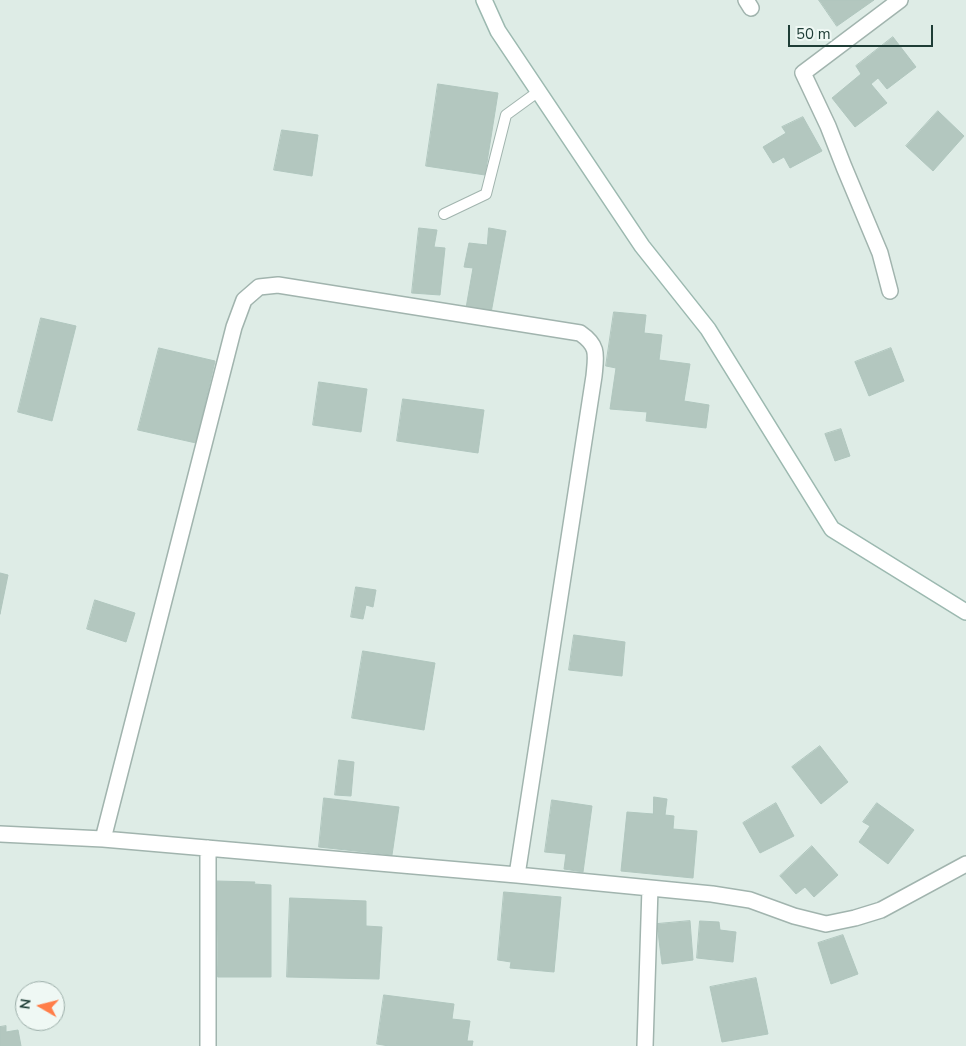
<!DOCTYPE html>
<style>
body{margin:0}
#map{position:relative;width:966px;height:1046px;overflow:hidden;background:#deece6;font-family:"Nunito Sans",sans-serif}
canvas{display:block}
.north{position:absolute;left:15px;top:981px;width:50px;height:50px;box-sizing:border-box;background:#eff8f4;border:1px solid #9bada8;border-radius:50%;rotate:278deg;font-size:14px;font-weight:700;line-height:20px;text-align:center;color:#1e3d36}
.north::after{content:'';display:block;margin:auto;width:18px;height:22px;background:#ff7e49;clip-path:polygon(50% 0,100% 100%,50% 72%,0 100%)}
.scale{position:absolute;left:788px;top:25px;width:145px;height:22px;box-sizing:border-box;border:2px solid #1e3d36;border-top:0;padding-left:6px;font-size:15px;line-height:18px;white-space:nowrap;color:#1e3d36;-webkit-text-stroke:4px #eff8f4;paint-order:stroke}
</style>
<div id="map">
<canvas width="966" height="1046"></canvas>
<div class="north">N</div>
<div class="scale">50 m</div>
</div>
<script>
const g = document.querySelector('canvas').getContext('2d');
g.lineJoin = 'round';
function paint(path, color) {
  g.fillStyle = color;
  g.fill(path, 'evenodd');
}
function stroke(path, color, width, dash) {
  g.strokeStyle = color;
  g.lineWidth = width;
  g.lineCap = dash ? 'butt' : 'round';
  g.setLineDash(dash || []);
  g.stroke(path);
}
const building = new Path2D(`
 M819 0H874L837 26Z
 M893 37 916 67 887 89 878 78 871 84 887 103 855 127 832 98 861 74 856 66Z
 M438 84 498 93 485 175 426 166Z
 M938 111 964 136 933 171 906 146Z
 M803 117 822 151 790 168 784 157 773 163 763 147 786 133 782 127Z
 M282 130 318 135 312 176 274 170Z
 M419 228 437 230 434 247 445 248 440 295 412 293Z
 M489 228 506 231 491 313 466 308 473 268 464 267 469 243 487 245Z
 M614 312 646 315 644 333 662 335 659 360 690 364 684 401 709 405 706 428 646 421 647 412 610 409 616 368 606 366Z
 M41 318 76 326 52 421 18 412Z
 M159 348 215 361 196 443 138 430Z
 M891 348 904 381 869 396 855 362Z
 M319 382 367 389 361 432 313 425Z
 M403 399 484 410 478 453 397 441Z
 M841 429 850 456 835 461 825 434Z
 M0 573 8 575 0 614Z
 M356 587 376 590 373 607 366 605 363 619 351 617Z
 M95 600 135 613 126 642 87 629Z
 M574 635 625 642 622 676 569 670Z
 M363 651 435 663 424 730 352 718Z
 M820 746 848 782 821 804 792 767Z
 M339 760 354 762 351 796 335 795Z
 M654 797 667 799 665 815 674 816 673 829 697 831 693 878 621 871 627 812 653 814Z
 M324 798 399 807 392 855 319 847Z
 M552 800 592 806 583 872 564 869 566 854 545 852Z
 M776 803 794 836 760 853 743 823Z
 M877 803 914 830 888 864 859 842 870 826 863 822Z
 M812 846 838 875 814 897 805 887 796 894 780 876Z
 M216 881 255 882 254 884 271 885V977H218Z
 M504 892 561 897 554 972 510 968 511 962 498 960Z
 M290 898 366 901V926L382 927 379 979 287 977Z
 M690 921 693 960 662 964 657 924Z
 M700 921 719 922 720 930 736 932 733 962 697 958Z
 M843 935 858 974 831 984 818 943Z
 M756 978 768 1034 722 1042 710 987Z
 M384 995 454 1004 452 1019 470 1021 467 1041H473L472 1046H389L377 1044Z
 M6 1026V1032L18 1030 21 1046H0V1027Z`);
paint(building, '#b3c7bf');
stroke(building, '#b0c6be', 1);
const lane = new Path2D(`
 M444 214 486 194 506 115 539 91`);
const street = new Path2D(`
 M746 0 751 8
 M890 291 880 253 844 167 828 126 803 73 900 0
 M0 834 103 839 517 875 712 894 750 900 794 916 826 924 855 918 881 910 966 864
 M103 839 234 327 244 300 259 287 278 285 580 333C599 346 596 355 594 376L517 875
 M208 848V1046
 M645 1046 650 888`);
const secondary = new Path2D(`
 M484 0 498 31 642 246 708 329 832 529 966 612`);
stroke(lane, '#a1b4ae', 12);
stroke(street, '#a1b4ae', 18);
stroke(secondary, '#9cb9b0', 18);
stroke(lane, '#fff', 10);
stroke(street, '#fff', 15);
stroke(secondary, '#fff', 15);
</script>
